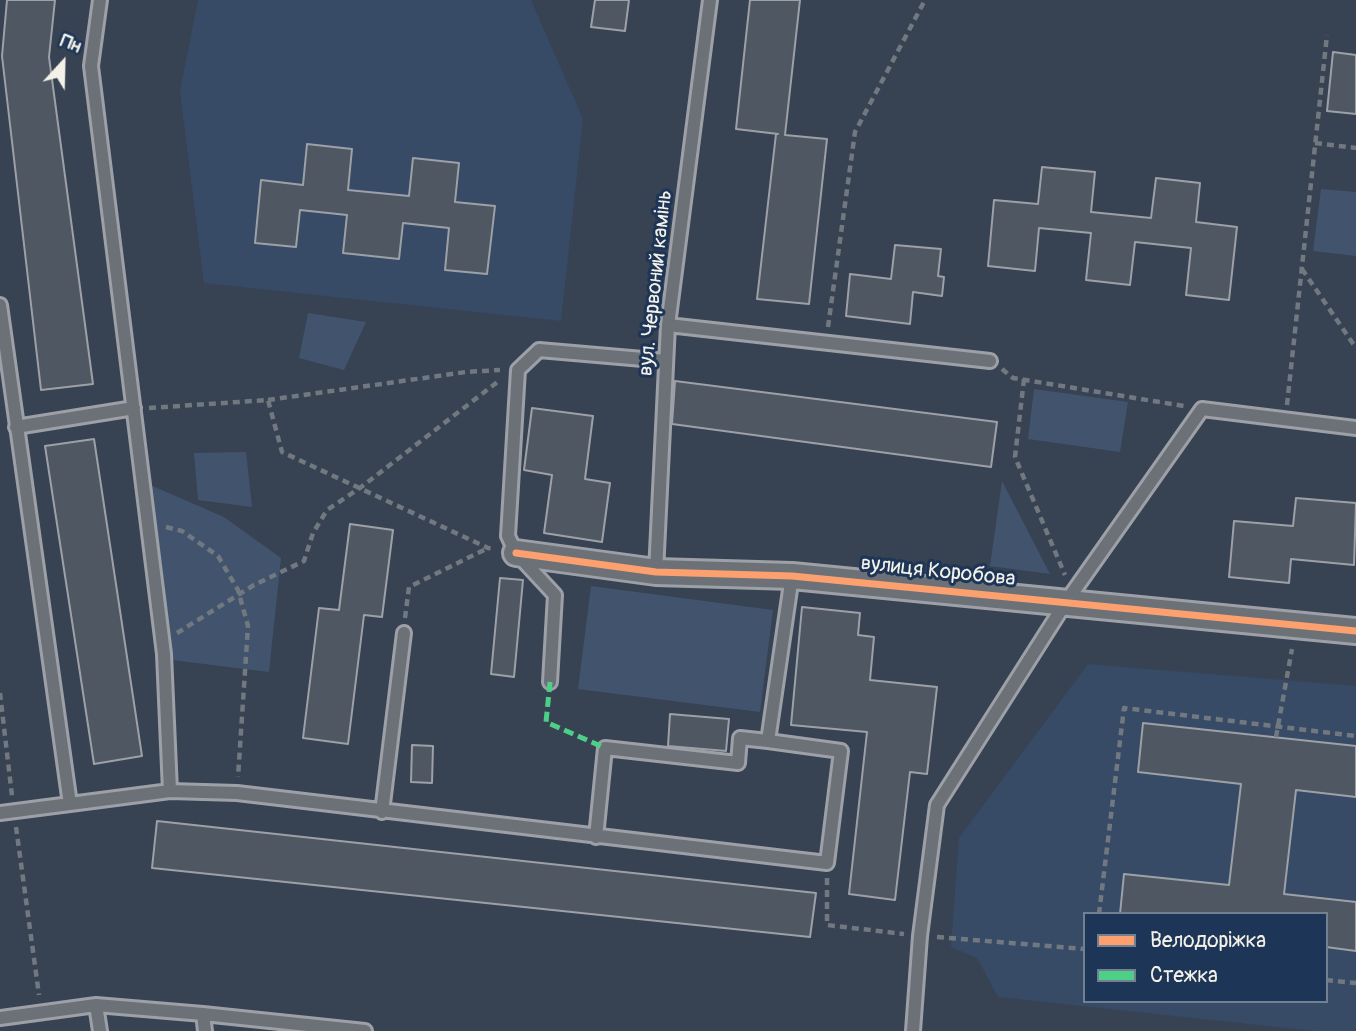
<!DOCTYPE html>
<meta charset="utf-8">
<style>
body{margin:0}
#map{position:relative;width:1356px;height:1031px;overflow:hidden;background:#374253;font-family:Pangolin,sans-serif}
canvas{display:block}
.legend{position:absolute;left:1083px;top:912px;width:245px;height:91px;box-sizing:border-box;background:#1d3557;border:2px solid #738091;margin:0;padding:9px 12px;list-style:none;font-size:21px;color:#f4f1e8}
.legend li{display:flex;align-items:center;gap:14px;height:35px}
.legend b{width:35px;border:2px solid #738091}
.north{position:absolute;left:28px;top:28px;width:70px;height:70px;-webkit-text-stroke:5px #1d3557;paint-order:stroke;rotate:22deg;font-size:19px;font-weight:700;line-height:28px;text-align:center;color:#f4f1e8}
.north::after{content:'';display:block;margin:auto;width:24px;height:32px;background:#f4f1e8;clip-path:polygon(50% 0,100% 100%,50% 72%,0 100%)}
</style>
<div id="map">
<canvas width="1356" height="1031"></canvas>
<ul class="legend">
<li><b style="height:9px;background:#fca06f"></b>Велодоріжка</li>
<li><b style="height:9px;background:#4dcf88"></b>Стежка</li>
</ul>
<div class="north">Пн</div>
</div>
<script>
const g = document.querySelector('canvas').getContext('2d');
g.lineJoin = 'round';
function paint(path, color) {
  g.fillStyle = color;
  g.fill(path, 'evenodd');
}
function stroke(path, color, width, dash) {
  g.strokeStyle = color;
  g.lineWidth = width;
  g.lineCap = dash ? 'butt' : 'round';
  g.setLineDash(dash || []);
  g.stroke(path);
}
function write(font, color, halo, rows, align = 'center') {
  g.font = font + ' Pangolin,sans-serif';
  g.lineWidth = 6;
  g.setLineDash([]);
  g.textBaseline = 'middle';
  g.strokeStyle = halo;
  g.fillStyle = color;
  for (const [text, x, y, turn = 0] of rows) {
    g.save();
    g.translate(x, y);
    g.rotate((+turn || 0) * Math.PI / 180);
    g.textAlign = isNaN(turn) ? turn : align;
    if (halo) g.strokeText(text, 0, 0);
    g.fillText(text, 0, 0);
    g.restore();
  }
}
paint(new Path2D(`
 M198 0H531L583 119 561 321 204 283 180 91Z
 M1088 664 1356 686V1031H1315L998 997 977 958 951 947 959 838ZM1085 914H1326V1001H1085Z`), '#374b66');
paint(new Path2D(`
 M1321 189 1356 192V256L1313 251Z
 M308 313 366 322 344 370 299 358Z
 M1034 389 1128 402 1120 452 1028 439Z
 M246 452 252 507 198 500 194 453Z
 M1002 481 1050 574 990 566Z
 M150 485 224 517 281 558 269 672 172 660Z
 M591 586 773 610 760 712 578 689Z`), '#42546d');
const building = new Path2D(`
 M7 0H55L49 57 93 384 41 390 2 56Z
 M595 0H629L625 31 591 27Z
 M750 0H800L785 135 827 139 809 304 757 299 776 134H778L736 129Z
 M1333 52 1356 55V114L1327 111Z
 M307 144 352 149 348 190 409 196 413 158 459 163 455 202 495 206 487 274 445 270 449 228 403 223 399 259 343 253 347 215 300 210 296 247 255 243 261 180 303 185Z
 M1042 167 1095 172 1091 212 1151 218 1156 178 1200 183 1196 222 1237 227 1229 300 1186 295 1191 248 1135 242 1130 285 1086 280 1091 233 1039 228 1035 271 988 266 994 200 1038 204Z
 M895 245 941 249 938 276 944 277 942 296 913 292 910 324 846 316 850 274 891 279Z
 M675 381 997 422 991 467 672 424Z
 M532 408 593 416 585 479 610 483 602 542 544 533 552 475 524 470Z
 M94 439 142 756 94 764 45 446Z
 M1296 498 1356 503 1354 565 1291 559 1289 583 1229 577 1234 521 1293 526Z
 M350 524 393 530 382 617 364 615 348 744 303 738 319 608 339 610Z
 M500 578 523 580 514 677 491 674Z
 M802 607 860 613 858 635 874 637 870 680 937 687 927 774 910 772 895 900 849 894 867 732 791 725Z
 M670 714 729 719 726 751 668 746Z
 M1143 723 1356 746V797L1296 790 1284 894 1356 902V951L1326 947V914H1120L1124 874 1229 885 1241 784 1138 772Z
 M412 745 433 746 432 783 411 782Z
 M157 821 816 893 810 937 152 868Z`);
paint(building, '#4f5763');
stroke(building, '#9da1a7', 2);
const lane = new Path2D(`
 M100 0 91 66 164 654 170 791
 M0 305 70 804 0 813
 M668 325 990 361
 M16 427 134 408
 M656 572 668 325 710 0
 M550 682 555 595 516 553 508 536 518 370 539 350 666 361
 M70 804 170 791 237 793 827 863 841 751 768 741 792 576
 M382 812 404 633
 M596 837 605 748 738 763 740 738 768 741
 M96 1005 100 1031
 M203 1014 205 1031
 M0 1018 96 1005 203 1014 365 1031
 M913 1031 920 936 937 805 1066 602 1202 409 1356 428`);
const street = new Path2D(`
 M516 553 656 572 792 576 1356 631`);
stroke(lane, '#9da1a7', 18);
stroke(street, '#9da1a7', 30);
stroke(new Path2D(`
 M1315 143 1356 148
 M1302 269 1356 348
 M828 327 855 132 925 0
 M1002 369 1013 378 1184 406
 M1024 379 1015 457 1065 575
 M268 400 466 372 500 370
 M1287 405 1327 35
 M149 408 268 400 282 452 488 548 495 549
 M166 527 182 531 218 556 238 590 248 626 238 777
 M405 618 409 587 488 548
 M177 633 254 585 304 561 313 533 327 510 360 488 500 380
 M0 693 12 796
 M1276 737 1292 649
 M16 827 39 995
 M827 878V925L904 934
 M1099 914 1124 708 1356 736
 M937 937 1085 949
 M1326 980 1356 983`), '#72787f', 4.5, [7, 5]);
stroke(lane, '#6c7177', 12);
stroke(street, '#6c7177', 24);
stroke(new Path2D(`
 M550 682 546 722 605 748`), '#4dcf88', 5, [10, 5]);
stroke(new Path2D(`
 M516 553 656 572 792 576 1356 631`), '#fca06f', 7);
write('21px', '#f4f1e8', '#1d3557', [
 ["вул. Червоний камінь",656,283,-84],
 ["вулиця Коробова",938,572,6]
]);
</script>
